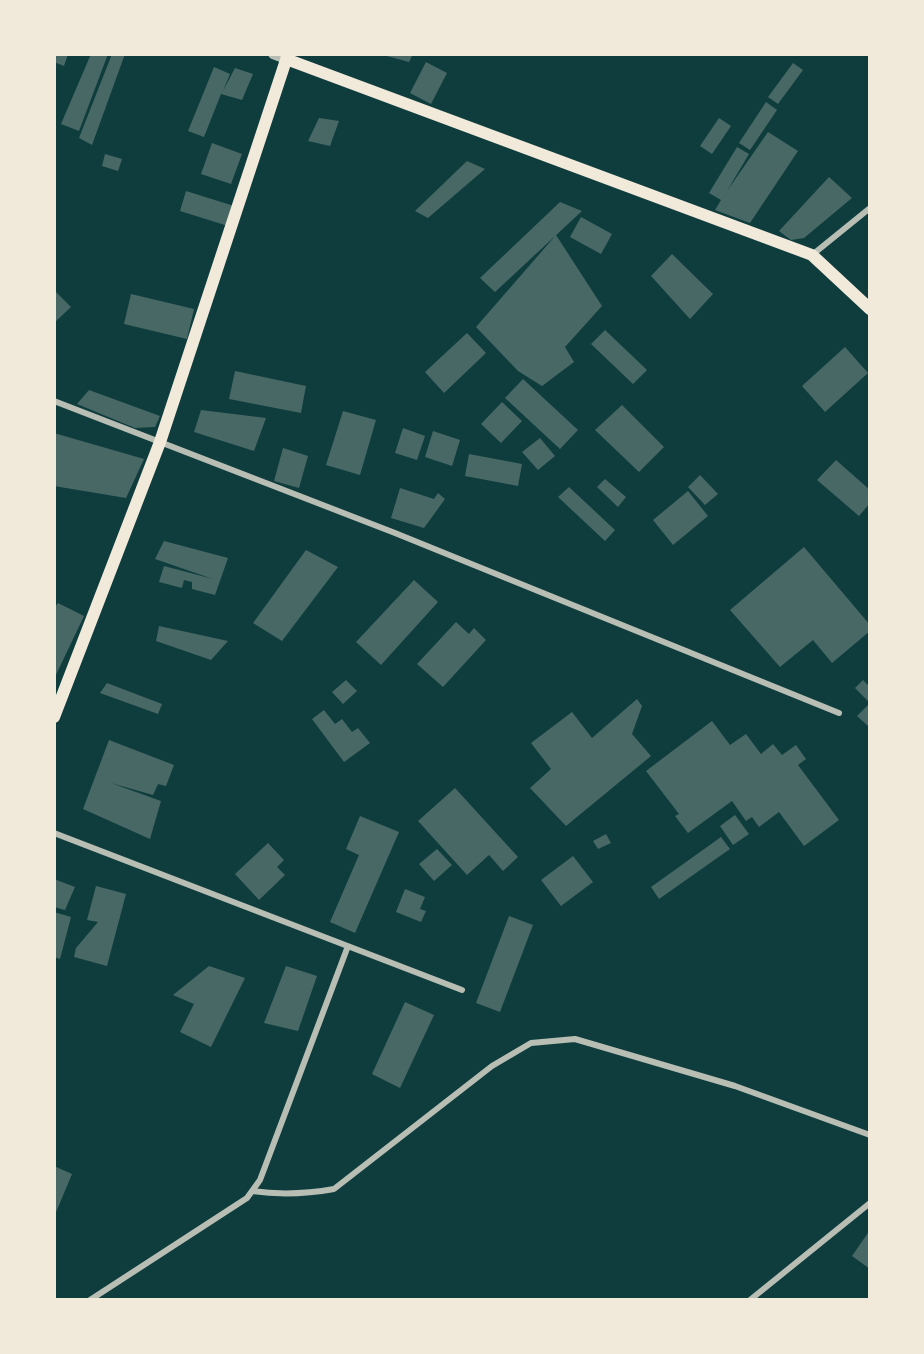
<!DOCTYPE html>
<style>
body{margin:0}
#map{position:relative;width:924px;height:1354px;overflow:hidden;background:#0f3d3e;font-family:"DejaVu Sans",sans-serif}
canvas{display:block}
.frame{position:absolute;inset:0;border:56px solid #f1e9da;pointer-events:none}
</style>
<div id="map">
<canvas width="924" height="1354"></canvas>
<div class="frame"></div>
</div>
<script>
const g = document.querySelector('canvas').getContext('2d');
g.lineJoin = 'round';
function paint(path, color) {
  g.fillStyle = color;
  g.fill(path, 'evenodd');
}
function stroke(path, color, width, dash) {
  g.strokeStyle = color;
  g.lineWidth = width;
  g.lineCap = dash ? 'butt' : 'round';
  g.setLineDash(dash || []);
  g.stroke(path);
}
paint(new Path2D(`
 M54 54H68L64 66 54 62Z
 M91 54H108L79 131 61 124Z
 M112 54H125L92 145 79 138Z
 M388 54H413L409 62 387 56Z
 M426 62 447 73 431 104 410 93Z
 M793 63 803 70 778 104 768 97Z
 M214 67 230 74 223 91 235 68 253 74 242 100 221 94 204 137 188 131Z
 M766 102 777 110 750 150 739 143Z
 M319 118 339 121 330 146 308 141Z
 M719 118 731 126 712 154 700 146Z
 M768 132 798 151 750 223 715 210 721 200 709 193 737 147 749 154 727 191Z
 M212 143 242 154 231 184 201 174Z
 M105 154 122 159 118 171 102 166Z
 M467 161 485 169 428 218 415 211Z
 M829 177 852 198 804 238 791 240 779 231Z
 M186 191 234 206 228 226 180 211Z
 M560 202 582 211 495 292 480 278Z
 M581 217 612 234 601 254 570 237Z
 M556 235 602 306 565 347 574 362 542 386 518 371 476 327Z
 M672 254 713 294 690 319 651 276Z
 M56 292 71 307 54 323V295Z
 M131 294 194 309 187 339 124 324Z
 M605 330 647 370 633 384 591 344Z
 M467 333 486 353 444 393 425 372Z
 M845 347 868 373 825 412 802 386Z
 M235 371 306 386 301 413 229 399Z
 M523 379 578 430 560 449 505 398Z
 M89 390 160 416 155 427 135 428 77 404Z
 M502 402 522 421 501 443 481 424Z
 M622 405 664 447 639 472 595 430Z
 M201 410 266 418 254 451 194 432Z
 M343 411 376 420 360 475 326 465Z
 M403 428 425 436 417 460 395 453Z
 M433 431 460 440 452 466 425 457Z
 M54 433 144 459 126 498 54 486Z
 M540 438 555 456 538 470 522 452Z
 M283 448 308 456 299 488 274 481Z
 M469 454 522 464 518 486 465 476Z
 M836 460 870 490V503L859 516 817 480Z
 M700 475 718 494 705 505 688 487Z
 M605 479 626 497 618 507 597 487Z
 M569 487 615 530 605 541 558 497Z
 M400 488 434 499 438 493 445 499 424 528 391 518Z
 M688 491 708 516 673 545 653 520Z
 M164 541 228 558 215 595 192 589V582L184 580 182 588 159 582 164 566 213 579 155 559Z
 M804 547 870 625V631L832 663 813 640 780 667 730 610Z
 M306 550 338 567 282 641 253 623Z
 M414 580 438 602 381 665 356 642Z
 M58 603 84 616 54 679V608Z
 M456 622 469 634 474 628 486 640 443 687 417 664Z
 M159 626 228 641 211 660 156 641Z
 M346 680 357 691 343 704 332 692Z
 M863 680 870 687V699L868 701 855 688Z
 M107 683 162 704 158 714 100 693Z
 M637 699 642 706 632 734 651 756 566 826 530 788 551 769 531 743 572 712 592 738Z
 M870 703V724L868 726 857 716Z
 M324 710 335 724 342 719 352 732 358 728 370 743 344 762 312 719Z
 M712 721 730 745 746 734 761 754 773 744 782 755 796 745 806 759 798 765 839 820 804 846 779 812 759 827 752 817 746 821 732 801 688 833 675 816 679 814 646 771Z
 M109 740 174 765 166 786 158 784 153 795 111 783 161 801 150 839 83 809Z
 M455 788 518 857 503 871 489 855 467 875 418 821Z
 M735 815 749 834 733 845 720 826Z
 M360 816 399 832 355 933 330 922 359 855 346 849Z
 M606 834 611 843 598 849 593 841Z
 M721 837 730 849 659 899 651 887Z
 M268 843 284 860 277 867 285 875 259 900 235 874Z
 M437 849 452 865 434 881 419 864Z
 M573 856 593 882 561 906 541 880Z
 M54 879 75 887 65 910 54 907Z
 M96 886 126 894 107 966 74 957 76 948 98 922 87 920Z
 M405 889 425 897 420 909 426 911 421 922 396 912Z
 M54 912 71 917 60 959 54 957Z
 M509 916 533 925 500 1012 476 1003Z
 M209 966 245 978 211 1047 180 1032 194 1004 173 995Z
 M286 966 317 976 298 1031 264 1023Z
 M405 1002 434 1015 400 1088 372 1074Z
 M54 1166 72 1174 54 1217Z
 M870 1230V1269L852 1256Z`), '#486865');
stroke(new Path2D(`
 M812 255 870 208
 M54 401 395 533 839 713
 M54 833 462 990
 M252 1191C280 1195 306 1194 334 1189L492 1066 531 1043 575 1039 735 1086 870 1135
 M90 1300 247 1198 260 1180 348 946
 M750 1300 870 1203`), '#b8beb3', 6);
stroke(new Path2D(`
 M273 54 286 59`), '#b8beb3', 10);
stroke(new Path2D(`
 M286 59 812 255 870 309
 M54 717 160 442 288 54`), '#f1e9da', 12);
</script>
